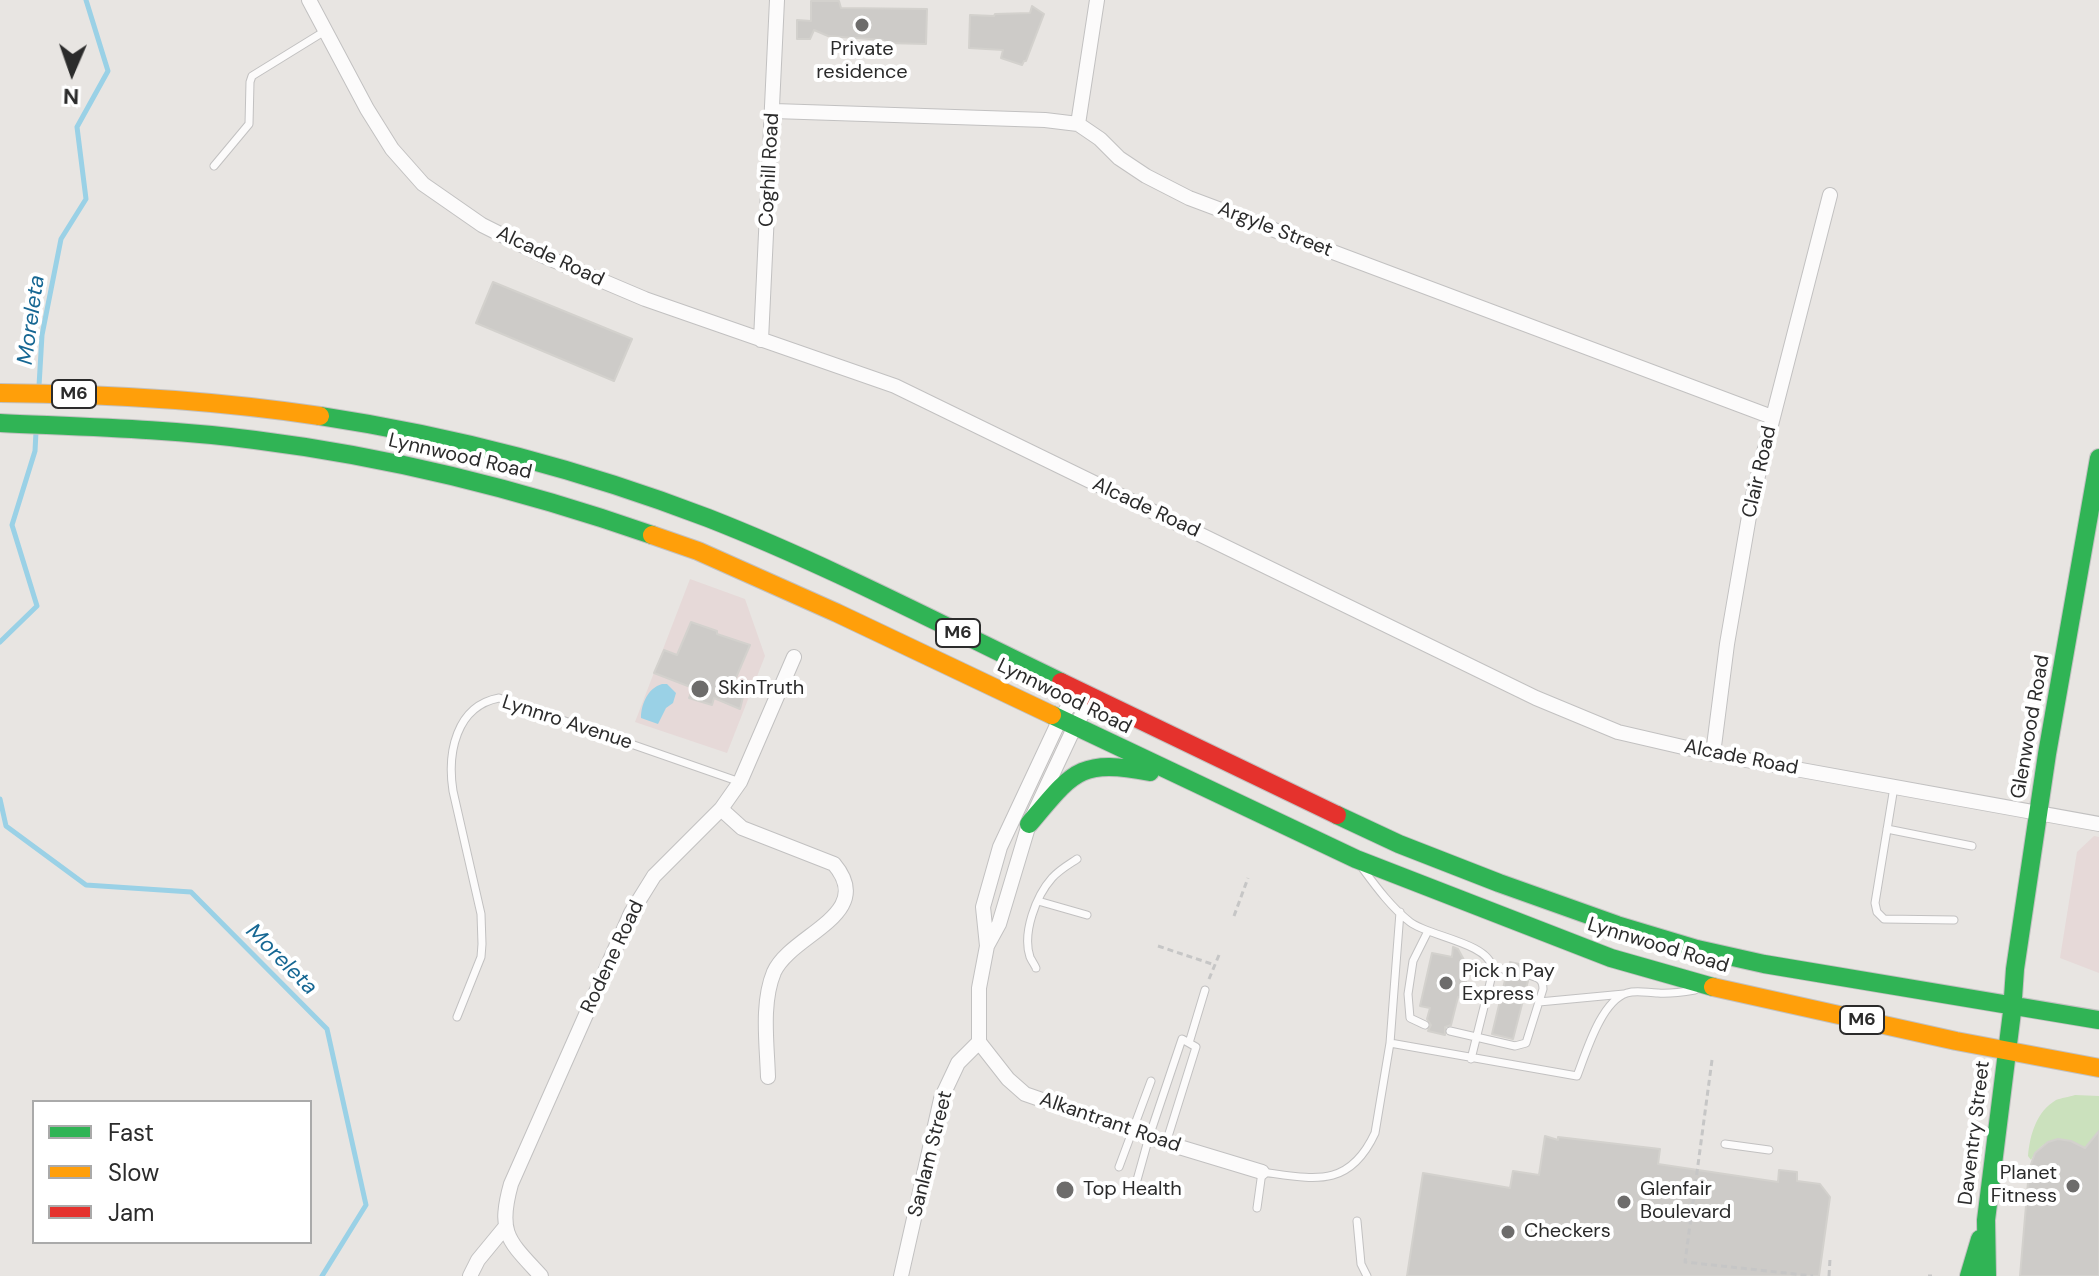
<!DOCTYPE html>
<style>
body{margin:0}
#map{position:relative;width:2099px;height:1276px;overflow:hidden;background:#e8e5e2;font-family:"DM Sans",sans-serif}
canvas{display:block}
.legend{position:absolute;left:32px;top:1100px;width:280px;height:144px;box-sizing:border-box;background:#fff;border:2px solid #aaa;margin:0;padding:10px 14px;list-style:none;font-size:24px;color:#2b2b2b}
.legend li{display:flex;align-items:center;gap:16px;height:40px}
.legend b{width:40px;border:2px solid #aaa}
.north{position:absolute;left:32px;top:32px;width:80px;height:80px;-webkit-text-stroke:6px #fff;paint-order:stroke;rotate:182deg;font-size:22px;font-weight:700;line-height:32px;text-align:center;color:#2b2b2b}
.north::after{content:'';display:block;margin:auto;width:28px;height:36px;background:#2b2b2b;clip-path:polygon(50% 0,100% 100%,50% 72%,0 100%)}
</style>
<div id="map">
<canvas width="2099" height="1276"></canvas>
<ul class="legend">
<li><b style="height:10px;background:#30b455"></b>Fast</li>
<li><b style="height:10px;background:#ff9f0a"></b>Slow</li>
<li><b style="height:10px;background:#e5322d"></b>Jam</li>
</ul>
<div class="north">N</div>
</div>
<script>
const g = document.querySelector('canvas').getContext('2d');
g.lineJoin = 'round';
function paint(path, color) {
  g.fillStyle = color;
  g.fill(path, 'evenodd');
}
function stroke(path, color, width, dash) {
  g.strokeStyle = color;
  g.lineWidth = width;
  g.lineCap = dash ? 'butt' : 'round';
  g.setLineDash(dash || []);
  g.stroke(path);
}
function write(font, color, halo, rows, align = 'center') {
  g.font = font + ' "DM Sans",sans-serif';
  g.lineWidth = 8;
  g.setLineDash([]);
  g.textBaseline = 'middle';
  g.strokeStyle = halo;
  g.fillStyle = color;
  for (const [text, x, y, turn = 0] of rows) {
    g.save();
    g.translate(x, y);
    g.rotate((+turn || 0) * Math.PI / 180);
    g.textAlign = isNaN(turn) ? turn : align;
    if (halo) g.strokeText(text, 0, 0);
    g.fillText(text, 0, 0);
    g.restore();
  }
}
paint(new Path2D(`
 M690 579 745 599 765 656 727 753 635 722Z
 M2094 836 2099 837V973L2060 958 2077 852Z`), '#e6d9d8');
paint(new Path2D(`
 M2075 1095 2099 1096V1135L2095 1136 2084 1149C2064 1133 2042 1138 2031 1160L2028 1156C2030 1135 2036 1112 2056 1100 2061 1098 2069 1097 2075 1095Z`), '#cbe1bd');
paint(new Path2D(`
 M662 684H667L676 693 673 703 666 708 658 724 641 718C641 704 648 688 662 684Z`), '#9ad1e6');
stroke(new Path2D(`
 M39 386 42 335 61 239 86 199 77 127 108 71 86 0
 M0 642 37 606 12 525 35 451 36 432
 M0 799 6 826 86 885 191 892 327 1029 366 1205 322 1276`), '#9ad1e6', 5);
const building = new Path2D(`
 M811 1H839L841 8 927 9 926 44 885 43 883 40 828 36 814 30 810 39H797V20L811 21Z
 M1032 6 1044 14 1026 61H1024L1022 65 1001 58 1003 50 969 48 970 15 994 16 995 14 1030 13Z
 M493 282 632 339 614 381 476 323Z
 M691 622 717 631V634L750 645 735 680 749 686 743 697 740 709 714 698 712 705 689 698 693 688 654 673 664 650 677 655Z
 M1453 947 1458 949 1469 969 1462 998 1458 997 1451 1025 1445 1027V1035L1428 1031 1431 1025 1427 1019 1430 1008 1420 1006 1432 953 1452 957Z
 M1510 962 1532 967 1525 970 1523 974 1524 979 1528 981 1513 1039 1492 1034 1506 976H1511L1514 972Z
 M2099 1131V1276H2020L2029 1170 2035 1153 2048 1142 2058 1139 2071 1141 2085 1148Z
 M1545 1136 1558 1140V1137L1660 1149 1658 1164 1778 1182 1779 1170 1797 1172V1181L1820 1184 1830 1197 1819 1276H1407L1423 1173 1510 1188 1513 1171 1539 1175Z`);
paint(building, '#cdcbc8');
stroke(building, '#d3d1cd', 2);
const lane = new Path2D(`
 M214 166 249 124 250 82 252 76 325 31
 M1894 787 1875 903 1877 912 1884 919 1954 920
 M1887 829 1972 846
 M1363 869C1377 888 1392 908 1410 922 1428 936 1488 943 1492 967 1492 967 1491 979 1491 979L1471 1059
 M1038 901 1087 915
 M1492 967 1508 970
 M1036 968C1036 967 1030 958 1030 957 1022 933 1036 896 1052 878 1059 870 1068 865 1077 859
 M1539 1002 1624 994
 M457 1017 481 957 482 944 481 914 453 791C447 753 456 706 499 698L740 782
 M1425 1025 1410 1018 1408 994 1413 961 1428 931
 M1450 1031 1515 1046 1526 1043 1543 989C1543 979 1538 978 1529 975
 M1189 1043 1205 990
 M1390 1043 1577 1076C1586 1053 1601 1001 1627 993 1637 990 1648 993 1658 993 1670 994 1683 992 1695 990
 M1725 1144 1769 1150
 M1119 1167 1151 1081
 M1137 1180 1149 1137 1182 1039 1196 1047 1166 1143
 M1257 1208 1262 1172C1314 1179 1349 1189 1375 1133L1390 1043 1400 912
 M1357 1221 1361 1264 1367 1276`);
const street = new Path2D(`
 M309 0 367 109 392 149 423 184 482 225 546 257 645 299 895 386 1536 698 1618 732 1713 754 2099 824
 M774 111 1045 120 1078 124 1100 139 1119 158 1146 176 1189 198 1772 417
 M1078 124 1097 0
 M761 340 777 0
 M1713 754 1727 644 1752 499 1830 195
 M721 809 742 828 834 864C877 915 791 934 774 972 761 1003 767 1044 768 1077
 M987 946 983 907 1000 847 1060 719 1079 691
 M979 1042 1008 1079 1025 1094 1166 1143 1262 1172
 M470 1276 478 1260 506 1226
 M541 1276C509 1241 497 1234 511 1184L631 913 654 876 721 809 740 782 794 657
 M901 1276 941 1099 958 1063 979 1042V988L987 946 999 924 1029 824 1075 726 1093 697`);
const fast = new Path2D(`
 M320 416C452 436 583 470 708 518 828 565 944 626 1061 682
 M0 423C85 427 171 429 255 440 391 457 523 490 652 535
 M1052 715 1356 859 1611 958 1713 987
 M1337 815 1399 844 1499 883 1617 925 1697 949 1764 964 2099 1020
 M1029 824C1073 772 1079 758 1150 772
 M1969 1276 1980 1239
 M1987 1276 1986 1220 2012 1012 2015 969 2047 754 2099 458`);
const slow = new Path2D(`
 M0 393C107 394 213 400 320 416
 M652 535 698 551 837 613 1052 715
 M1713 987 1956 1041 2099 1068`);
const jam = new Path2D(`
 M1061 682 1337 815`);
stroke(lane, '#c2c1c1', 9);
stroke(street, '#c2c1c1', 16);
stroke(fast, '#c2c1c1', 20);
stroke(slow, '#c2c1c1', 20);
stroke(jam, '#c2c1c1', 20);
stroke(new Path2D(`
 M1234 916 1248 878
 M1158 946 1215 965
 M1209 979 1219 955
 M1712 1060 1685 1262 1813 1276
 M1829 1276 1830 1259
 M1928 1276H1932`), '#c6c6c6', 3, [6, 4]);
stroke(lane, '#fcfbfb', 7);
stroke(street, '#fcfbfb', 14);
stroke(fast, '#30b455', 18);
stroke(slow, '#ff9f0a', 18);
stroke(jam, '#e5322d', 18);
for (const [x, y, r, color] of [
 [862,25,8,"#6d6c6b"],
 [700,689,10,"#6d6c6b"],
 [1446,983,8,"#6d6c6b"],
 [2073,1186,8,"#6d6c6b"],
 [1065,1190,10,"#6d6c6b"],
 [1624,1202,8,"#6d6c6b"],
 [1508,1232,8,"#6d6c6b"]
]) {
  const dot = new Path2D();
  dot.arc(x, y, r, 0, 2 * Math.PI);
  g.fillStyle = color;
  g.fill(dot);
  stroke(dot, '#fff', 3);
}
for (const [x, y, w] of [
 [74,394,44],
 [958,633,44],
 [1862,1020,44]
]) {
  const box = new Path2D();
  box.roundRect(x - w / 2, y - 14, w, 28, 6);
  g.fillStyle = '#fff';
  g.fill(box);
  stroke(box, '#2b2b2b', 2);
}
write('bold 18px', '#2b2b2b', null, [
 ["M6",74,394],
 ["M6",958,633],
 ["M6",1862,1020]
]);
write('20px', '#2b2b2b', '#fff', [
 ["Private",862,50,"center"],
 ["residence",862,73,"center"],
 ["SkinTruth",718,689],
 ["Pick n Pay",1462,972],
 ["Express",1462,995],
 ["Planet",2057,1174,"right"],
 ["Fitness",2057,1197,"right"],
 ["Top Health",1083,1190],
 ["Glenfair",1640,1190],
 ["Boulevard",1640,1213],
 ["Checkers",1524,1232]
], 'left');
write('20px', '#2b2b2b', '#fff', [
 ["Coghill Road",770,170,-87],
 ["Argyle Street",1275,230,21],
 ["Alcade Road",550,257,25],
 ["Lynnwood Road",460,457,13],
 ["Clair Road",1760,472,-77],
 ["Alcade Road",1146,508,25],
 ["Lynnwood Road",1064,697,26],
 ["Lynnro Avenue",567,723,18],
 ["Glenwood Road",2031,727,-80],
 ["Alcade Road",1741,758,11],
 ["Lynnwood Road",1658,946,17],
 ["Rodene Road",613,957,-65],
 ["Alkantrant Road",1110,1123,19],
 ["Daventry Street",1975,1133,-83],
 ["Sanlam Street",931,1154,-76]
]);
write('italic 22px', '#166793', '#fff', [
 ["Moreleta",32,320,-82],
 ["Moreleta",281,960,45]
]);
</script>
